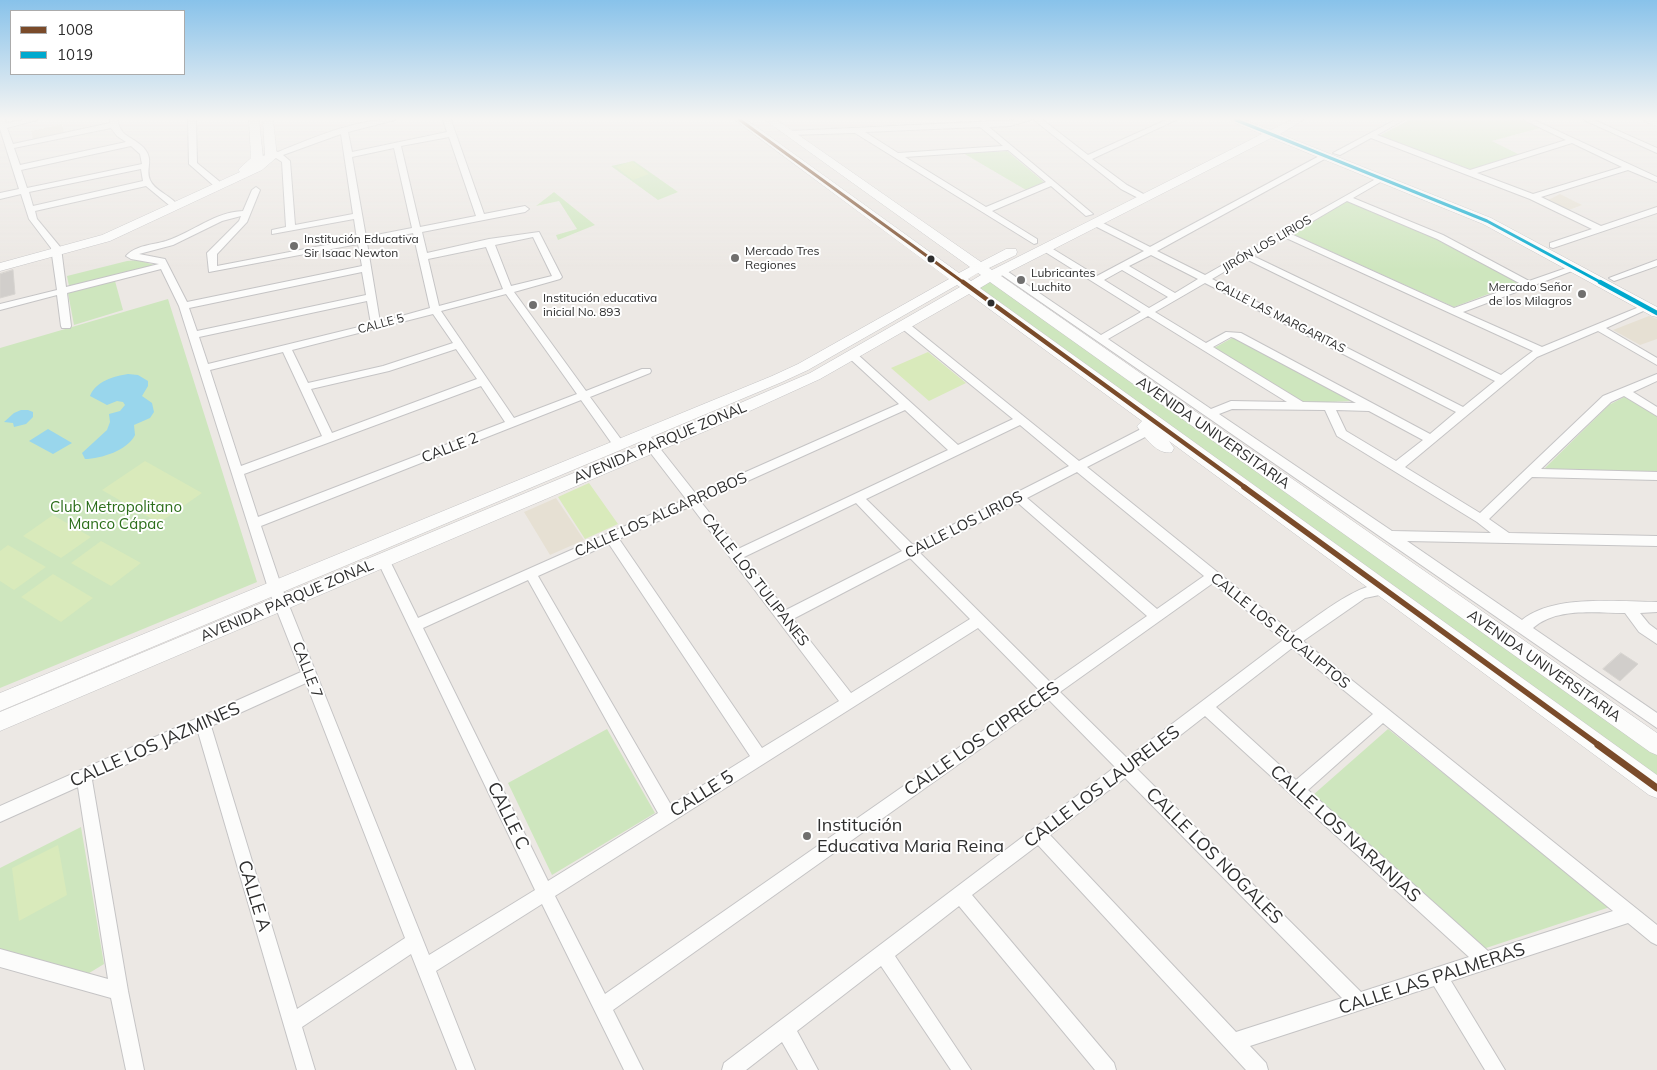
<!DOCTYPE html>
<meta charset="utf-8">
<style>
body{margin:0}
#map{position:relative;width:1657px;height:1070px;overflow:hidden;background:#ece8e4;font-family:Mulish,sans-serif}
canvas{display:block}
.legend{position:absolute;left:10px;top:10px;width:175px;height:65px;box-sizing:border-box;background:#fff;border:1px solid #ababab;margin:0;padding:6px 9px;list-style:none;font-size:15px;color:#2e2e2e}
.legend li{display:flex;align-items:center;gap:10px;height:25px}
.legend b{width:25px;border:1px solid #ababab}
</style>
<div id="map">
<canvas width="1657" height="1070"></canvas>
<ul class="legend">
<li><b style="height:6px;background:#7a4b2a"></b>1008</li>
<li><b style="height:6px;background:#00a9ce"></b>1019</li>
</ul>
</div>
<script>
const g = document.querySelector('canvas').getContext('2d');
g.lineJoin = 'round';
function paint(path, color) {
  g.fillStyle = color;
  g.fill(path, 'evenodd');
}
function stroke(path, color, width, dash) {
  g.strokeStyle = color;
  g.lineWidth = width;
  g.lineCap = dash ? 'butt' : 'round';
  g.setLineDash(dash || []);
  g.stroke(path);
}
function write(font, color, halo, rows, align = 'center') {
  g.font = font + ' Mulish,sans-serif';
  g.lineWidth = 4;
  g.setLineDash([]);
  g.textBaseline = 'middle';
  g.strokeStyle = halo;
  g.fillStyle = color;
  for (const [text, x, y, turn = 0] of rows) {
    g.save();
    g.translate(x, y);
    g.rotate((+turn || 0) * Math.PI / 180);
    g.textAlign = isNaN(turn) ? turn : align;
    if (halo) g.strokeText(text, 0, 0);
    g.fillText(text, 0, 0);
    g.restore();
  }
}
paint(new Path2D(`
 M62 124 64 133 33 140 31 131Z
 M1560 194 1582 205 1569 210 1548 200Z
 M1649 316 1657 319V339L1640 345 1613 330Z
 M556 498 584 540 550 555 524 512Z`), '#e6e0d3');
paint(new Path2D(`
 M1409 120H1523L1540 128 1492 141 1520 155 1472 170 1379 136Z
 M1007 151 1045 183 1026 190 963 153Z
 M634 161 678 192 658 200 611 166Z
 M554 192 595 225 558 240 556 235 577 229 559 201 536 206Z
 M1347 201 1445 240 1520 282 1454 307 1292 234Z
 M138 260 154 265 69 286 67 276 127 261Z
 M990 280 1657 751V782L974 289Z
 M115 281 123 310 74 325 68 293Z
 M168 299 257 582 0 688V348Z
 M1234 337 1353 401 1303 403 1214 348Z
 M1626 396 1657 415V472L1544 469 1609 405Z
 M607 729 655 813 552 875 508 783Z
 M1388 729 1610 907 1483 949 1313 795Z
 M81 827 104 964 81 978 0 951V868Z`), '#cee6be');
paint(new Path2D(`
 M632 161 649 174 633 180 616 167Z
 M928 352 966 383 929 401 891 368Z
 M145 461 202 493 159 523 102 490Z
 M589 483 618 524 585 539 558 497Z
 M53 515 91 537 61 558 23 536Z
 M101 541 141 563 111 586 71 563Z
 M8 545 46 567 14 590 0 581V551Z
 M53 574 93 598 61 622 21 597Z
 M58 845 67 895 19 921 12 868Z`), '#d9eabb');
paint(new Path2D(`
 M128 374 138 375 148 381V386L142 396 152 403 154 412 150 418 134 425 135 435C128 450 101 459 85 459L82 453 107 430 110 422 109 414 120 411 125 405 123 402 117 401 107 405 90 396C96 381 114 376 128 374Z
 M21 410H28L33 412V417L26 424 14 427 13 423 4 422 14 413Z
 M48 429 72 443 53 454 29 441Z`), '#99d6ec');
const building = new Path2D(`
 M13 270 15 294 0 298V274Z
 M1621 653 1638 664 1620 681 1603 669Z`);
paint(building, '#d1cecb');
stroke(building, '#d7d4d0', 1);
const street = new Path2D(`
 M0 120H5L6 123 23 120H37L7 128 13 144 110 123V120H118C119 136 133 137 143 147 155 160 145 168 150 180 154 190 169 195 176 203L169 205 146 186 35 211 37 219 61 248 66 287 159 264 131 259 126 256C136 245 153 245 166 241 193 232 215 212 243 211L252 190 256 187 260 190 247 222 217 254V266L357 239 354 219 272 234V230L286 227 282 162 276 158 257 161V157L271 154 268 151 269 149 278 152C313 138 358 118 395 120L348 132 352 152 447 132 443 120H451L484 214 525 206 529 209 525 212 422 232 427 253 489 239 539 232 562 277 560 279 514 292 586 391 642 369H650L651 371 650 373 590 397 623 442 625 445 623 448H615L581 400 261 526 282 588 429 955 535 890 377 560 378 557H388L418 618 686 499 639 438 637 435 639 432H647L696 494 899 404 848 357 847 355 848 353H856L958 445 1013 419 900 327 899 325 904 322 908 323 1079 461 1141 429H1149L1151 432 1149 435 1087 467 1293 633C1314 619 1364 577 1389 585L1391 589 1389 593 1365 598 1303 641 1657 925V945L1651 942 1628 923 1451 981 1505 1070H1485L1434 986 1250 1046 1266 1063 1268 1070H1246L1038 845 972 895 1114 1063 1116 1070H1095L959 906 895 956 971 1070H951L881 966 797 1031 818 1070H798L782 1042 746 1070H722L724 1063 1115 767 1049 700 613 1010 643 1070H624L542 904 436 971 475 1070H457L411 954 302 1027 315 1070H297L198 732 92 780 128 991 144 1070H126L111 998 0 967V949L108 979 78 787 0 822V806L301 672 268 588 179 306 161 269 67 293 71 326 70 328H62L61 326 57 295 0 310V304L57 290 51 248 29 219 21 194 0 199V193L19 189 0 129ZM111 128 117 136 126 142 20 165 14 148ZM341 134 353 214 295 225 290 161 283 155ZM449 137 476 216 420 227 401 146ZM131 146 140 154 142 164 27 188 21 170ZM394 148 412 228 366 237 352 157ZM141 169 143 181 33 206 29 192ZM241 216 239 221 207 253 209 272 358 244 362 266 187 302 165 259 139 254 173 245 222 221ZM413 233 430 308 380 322 367 243ZM533 237 552 276 511 286 495 245ZM486 247 503 289 439 306 428 259ZM362 272 366 295 197 331 189 308ZM506 294 577 394 514 418 441 311ZM367 301 371 324 208 364 199 337ZM433 314 453 343 383 366 308 383 292 350ZM456 349 477 379 332 433 311 389 389 371ZM283 352 322 436 241 466 210 370ZM481 386 505 422 258 517 244 474ZM905 410 948 450 738 549 701 502ZM1020 425 1069 466 913 545 866 499ZM1077 472 1204 576 1157 609 1027 498ZM856 503 902 551 786 610 744 557ZM1018 503 1147 616 1051 683 920 553ZM691 506 839 701 762 748 619 539ZM609 544 750 756 671 805 538 576ZM910 558 970 619 851 693 793 619ZM528 580 658 813 548 881 423 628ZM1213 583 1283 640 1127 758 1060 692ZM978 628 1040 691 605 994 555 896ZM1292 648 1373 714 1296 780 1216 707ZM306 683 405 938 297 1009 211 726ZM1205 716 1469 957 1361 992 1137 769ZM1383 723 1613 911 1488 951 1308 790ZM1125 778 1342 998 1236 1032 1050 835Z
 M188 120H196L197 163 219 181V185H213L189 164Z
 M1018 120H1031L1010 126 989 127 1093 214 1086 216 1051 186 992 211 1037 239V243L1034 244 855 133 789 135 785 133 789 131ZM980 127 1003 146 898 153 865 132ZM1008 150 1046 182 986 207 905 157Z
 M1034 120H1043L1088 155 1166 120H1176L1092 159 1127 185 1147 196V200L1144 201 1121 189Z
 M1395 120H1404L1377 135 1470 170 1566 140 1524 120H1534L1657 177V182L1628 170 1541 197 1601 226 1657 207V213L1553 248 1550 247V243L1592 229 1530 199 1371 138 1340 155 1333 153ZM1572 143 1622 167 1533 194 1477 173Z
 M1584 120H1594L1657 148V153Z
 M1323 154 1330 156 1157 251 1205 275 1381 176 1385 178 1384 180 1353 198 1443 235 1529 281 1572 266 1575 265 1580 268 1463 312 1542 347 1644 305 1647 304 1652 307 1606 328 1657 358V365L1598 331 1537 357 1405 467 1480 513 1603 396 1657 374V381L1633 392 1657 407V416L1624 396 1611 402 1541 469 1657 472V480L1532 477 1489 519 1509 533 1657 536V546L1407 541 1522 620C1554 594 1618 602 1657 602V612L1640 613 1649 624 1657 630V644L1639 632 1625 613C1595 613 1557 607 1533 628L1657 713V728L996 271 998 269H1004L1101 335 1141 312 1042 250V246H1048L1097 276 1144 251 1093 225V221H1099L1150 247ZM1347 201 1437 239 1521 284 1454 308 1291 234ZM1284 237 1533 351 1501 375 1253 256ZM1151 255 1198 279 1175 293 1129 266ZM1246 259 1495 381 1463 407 1212 279ZM1122 270 1168 297 1149 308 1104 280ZM1205 283 1456 412 1430 434 1241 333 1226 332 1206 343 1155 312ZM1148 316 1287 402 1231 401 1211 409 1108 339ZM1231 337 1234 338 1356 403 1303 402 1213 347ZM1232 409 1325 410 1337 436 1477 522 1491 533 1392 531 1219 414ZM1336 410 1369 411 1423 440 1396 461 1346 431Z
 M1657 260V266L1617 280 1614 281 1609 278Z`);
const secondary = new Path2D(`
 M249 120H259L263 158 265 156 263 120H273L277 157 262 170 110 241 0 271V263L102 235 240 172 238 170 251 158Z
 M735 120H747L959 273 970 267 765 120H777L981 262 1006 249H1016L1017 252 1016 255 989 268 992 270 1262 134 1232 122 1231 120H1245L1271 130 1291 120H1304L1280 134 1491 218 1657 307V317L1652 316 1483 224 1271 138 1001 276 1657 733V755L1650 752 990 282 980 288 1657 775V798L1649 795 1169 441 1174 448 1172 452C1158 456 1144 437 1137 426L1142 421 969 294 820 379 708 430 0 731V712L696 422 810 373 960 287 957 285 808 370 782 382 0 711V693L772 376 798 364 949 279ZM978 273 981 275 971 281 968 279Z
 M1644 120H1657V126L1645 122Z`);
stroke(street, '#c5c4c5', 2);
stroke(secondary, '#c5c4c5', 1);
paint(street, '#fcfcfb');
paint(secondary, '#fcfcfb');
stroke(new Path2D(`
 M740 120 964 283`), '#7a4b2a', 3);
stroke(new Path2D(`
 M963 282 1246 488`), '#7a4b2a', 4.5);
stroke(new Path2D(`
 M1244 487 1600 746`), '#7a4b2a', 5.5);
stroke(new Path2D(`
 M1598 745 1657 788`), '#7a4b2a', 7);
stroke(new Path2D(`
 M1236 120 1487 221 1602 283`), '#00a9ce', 3);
stroke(new Path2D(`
 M1600 282 1657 313`), '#00a9ce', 4.5);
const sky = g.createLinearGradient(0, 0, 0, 270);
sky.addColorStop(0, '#88c2ea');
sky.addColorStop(0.44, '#f6f5f3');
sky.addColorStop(1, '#f6f5f300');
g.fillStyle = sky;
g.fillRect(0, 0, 1657, 270);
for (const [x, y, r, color] of [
 [294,246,5,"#706f6e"],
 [735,258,5,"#706f6e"],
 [931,259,4.5,"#2e2e2e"],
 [1021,280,5,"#706f6e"],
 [1582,294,5,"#706f6e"],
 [991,303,4.5,"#2e2e2e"],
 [533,305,5,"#706f6e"],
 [807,836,5,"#706f6e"]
]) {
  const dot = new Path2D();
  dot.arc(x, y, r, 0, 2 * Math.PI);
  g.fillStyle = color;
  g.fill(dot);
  stroke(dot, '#fff', 2);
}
write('12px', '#2e2e2e', '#fff', [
 ["Institución Educativa",304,239],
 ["Sir Isaac Newton",304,253],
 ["Mercado Tres",745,251],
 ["Regiones",745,265],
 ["Lubricantes",1031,273],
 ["Luchito",1031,287],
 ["Mercado Señor",1572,287,"right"],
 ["de los Milagros",1572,301,"right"],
 ["Institución educativa",543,298],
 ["inicial No. 893",543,312]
], 'left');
write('12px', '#2e2e2e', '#fff', [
 ["JIRÓN LOS LIRIOS",1267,244,-30],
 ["CALLE LAS MARGARITAS",1280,317,27],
 ["CALLE 5",381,324,-15]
]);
write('15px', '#2e2e2e', '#fff', [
 ["AVENIDA UNIVERSITARIA",1213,433,35],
 ["AVENIDA PARQUE ZONAL",660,443,-23],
 ["CALLE 2",450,448,-21],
 ["CALLE LOS ALGARROBOS",661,515,-24],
 ["CALLE LOS LIRIOS",964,525,-27],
 ["CALLE LOS TULIPANES",755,580,52],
 ["AVENIDA PARQUE ZONAL",287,601,-23],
 ["CALLE LOS EUCALIPTOS",1280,631,39],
 ["AVENIDA UNIVERSITARIA",1544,666,35],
 ["CALLE 7",307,670,69]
]);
write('15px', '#2c6e1b', '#fff', [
 ["Club Metropolitano",116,507],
 ["Manco Cápac",116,524]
]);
write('18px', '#2e2e2e', '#fff', [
 ["CALLE LOS CIPRECES",982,739,-35],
 ["CALLE LOS JAZMINES",155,745,-24],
 ["CALLE LOS LAURELES",1102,787,-37],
 ["CALLE 5",702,794,-32],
 ["CALLE C",508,816,64],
 ["CALLE LOS NARANJAS",1345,834,42],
 ["CALLE LOS NOGALES",1214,856,45],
 ["CALLE A",254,896,73],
 ["CALLE LAS PALMERAS",1432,979,-18]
]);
write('18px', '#2e2e2e', '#fff', [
 ["Institución",817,826],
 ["Educativa Maria Reina",817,847]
], 'left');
</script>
